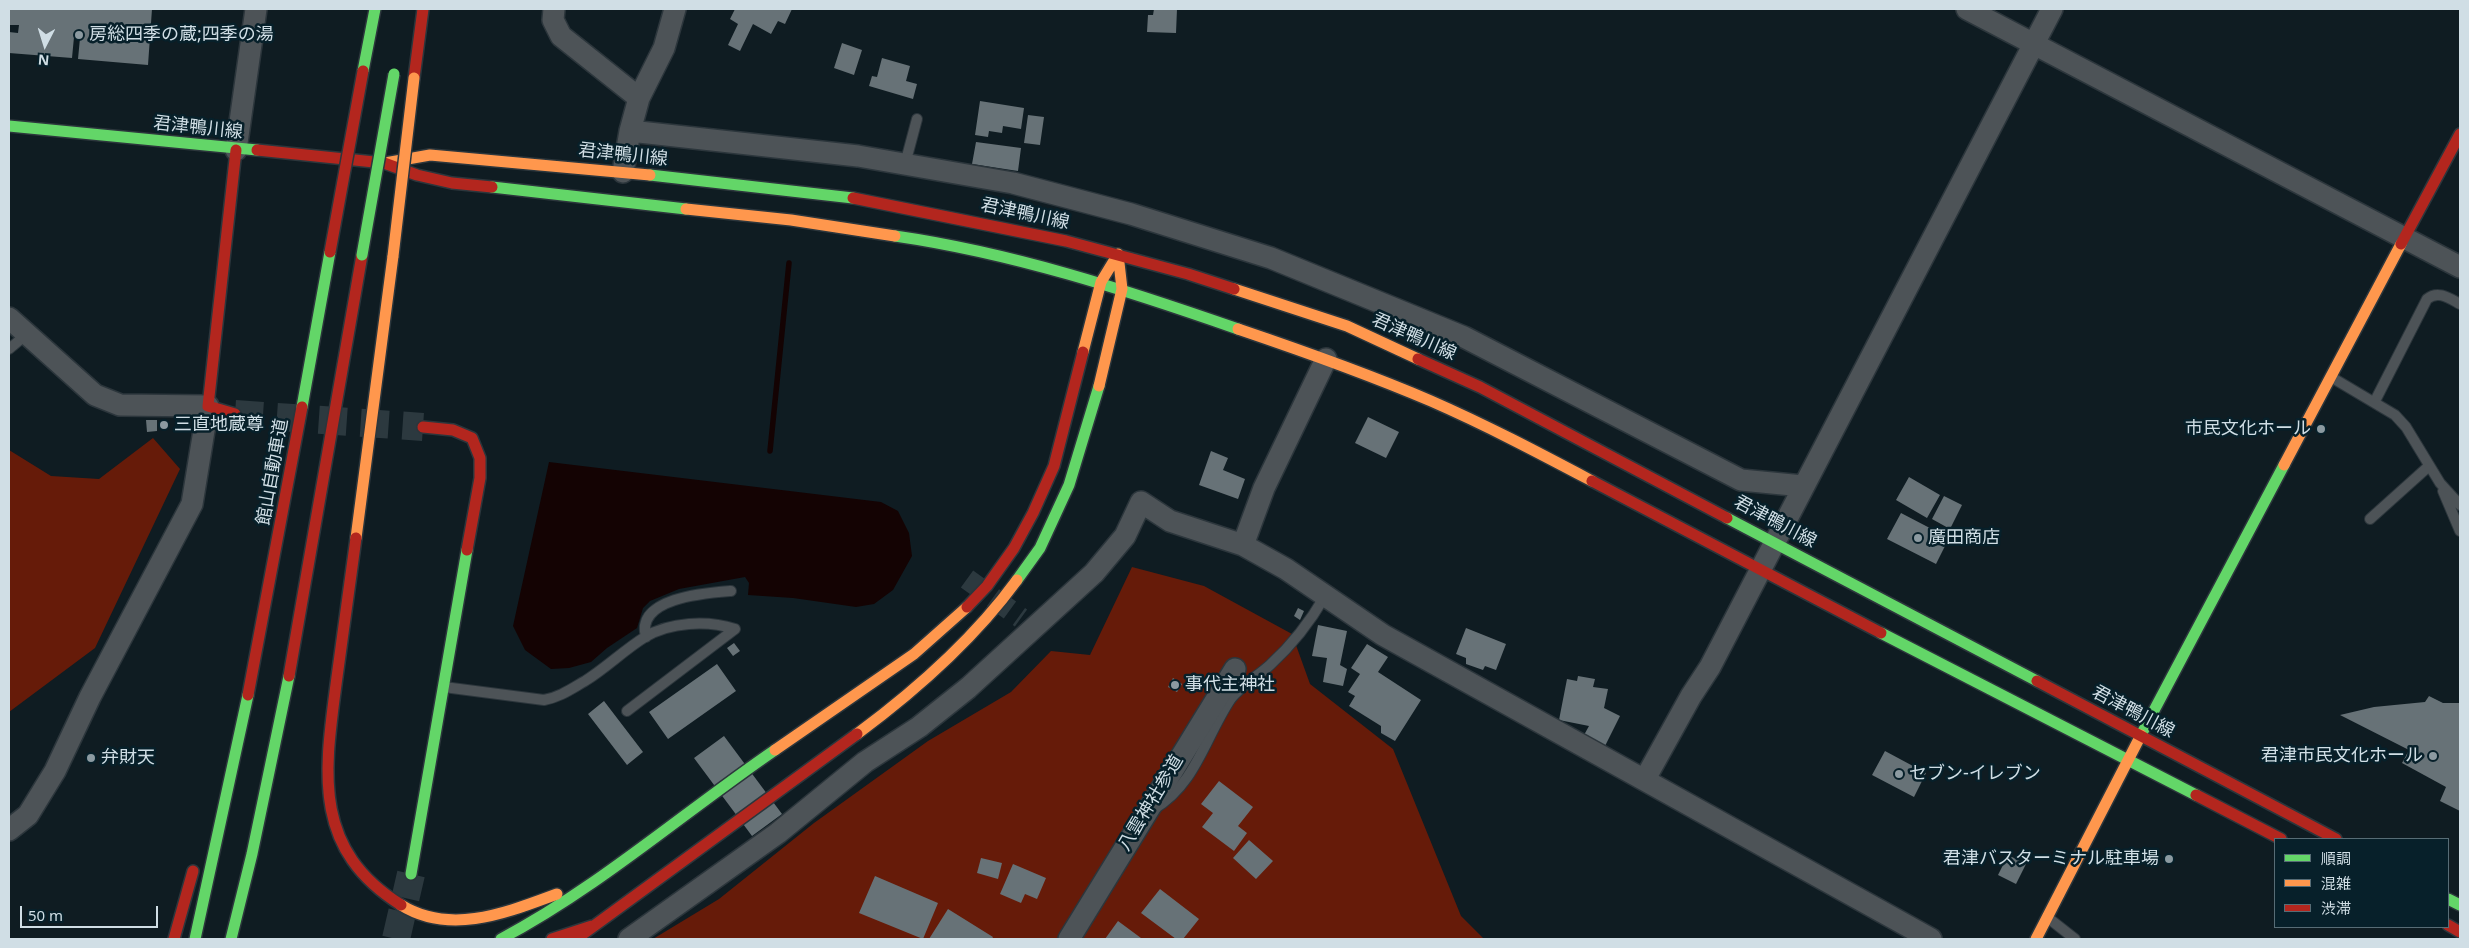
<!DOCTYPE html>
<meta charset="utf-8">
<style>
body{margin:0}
#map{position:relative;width:2469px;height:948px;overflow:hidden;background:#0f1c22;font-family:"Noto Sans","Noto Sans JP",sans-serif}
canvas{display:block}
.frame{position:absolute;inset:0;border:10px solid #d0dee5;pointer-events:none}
.legend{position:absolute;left:2274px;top:838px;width:175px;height:90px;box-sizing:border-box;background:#07202a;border:1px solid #576c75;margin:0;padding:6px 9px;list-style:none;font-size:15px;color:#d0dee5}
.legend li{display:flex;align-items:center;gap:10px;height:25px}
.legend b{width:25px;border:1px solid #576c75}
.north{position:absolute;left:20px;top:20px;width:50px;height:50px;-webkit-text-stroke:4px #07202a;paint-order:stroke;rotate:185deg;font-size:14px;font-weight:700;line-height:20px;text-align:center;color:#d0dee5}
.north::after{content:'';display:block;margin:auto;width:18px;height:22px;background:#d0dee5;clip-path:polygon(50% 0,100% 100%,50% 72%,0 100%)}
.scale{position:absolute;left:20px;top:906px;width:138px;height:22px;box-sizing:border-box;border:2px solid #d0dee5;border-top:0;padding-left:6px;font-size:15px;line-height:18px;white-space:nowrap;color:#d0dee5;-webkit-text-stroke:4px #07202a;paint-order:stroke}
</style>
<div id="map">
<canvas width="2469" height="948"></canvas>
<div class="frame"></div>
<ul class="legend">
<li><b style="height:6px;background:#63d668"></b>順調</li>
<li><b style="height:6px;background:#ff974d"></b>混雑</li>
<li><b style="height:6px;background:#b3261e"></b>渋滞</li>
</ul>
<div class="north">N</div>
<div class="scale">50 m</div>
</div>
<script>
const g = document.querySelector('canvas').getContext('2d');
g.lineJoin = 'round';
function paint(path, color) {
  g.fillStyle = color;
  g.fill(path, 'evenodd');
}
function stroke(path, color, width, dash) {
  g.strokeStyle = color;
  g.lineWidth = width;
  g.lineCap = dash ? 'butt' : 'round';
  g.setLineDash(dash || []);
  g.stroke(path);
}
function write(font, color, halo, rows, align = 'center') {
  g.font = font + ' "Noto Sans","Noto Sans JP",sans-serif';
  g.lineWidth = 5;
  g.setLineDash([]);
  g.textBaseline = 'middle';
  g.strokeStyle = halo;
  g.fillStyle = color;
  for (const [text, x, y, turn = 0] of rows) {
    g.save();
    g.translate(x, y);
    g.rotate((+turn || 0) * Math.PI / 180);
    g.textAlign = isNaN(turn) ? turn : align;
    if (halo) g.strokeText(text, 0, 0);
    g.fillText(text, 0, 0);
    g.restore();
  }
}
paint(new Path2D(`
 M153 438 180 469 95 648 9 712V450L51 476 99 479Z
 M1132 567 1204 586 1292 634 1310 684 1393 749 1461 916 1484 939H653L719 899 814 823 928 741 1011 692 1051 651 1090 655Z`), '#661b09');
paint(new Path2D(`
 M549 462 881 502 898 511 909 533 912 556 893 590 874 604 856 607 793 598 748 595 749 583 745 577 679 589 650 601 643 608 637 628 607 648 591 662 569 668 551 669 525 650 513 626Z`), '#140303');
stroke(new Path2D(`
 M770 451 789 263`), '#140303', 5.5);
paint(new Path2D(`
 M9 9H152L148 65 78 59 80 38 74 37 72 58 9 53V32L18 33 19 25H9Z
 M735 9H792L785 24 778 21 771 34 753 24 740 51 728 45 738 24 730 19Z
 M1154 9H1177L1176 33 1147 32 1148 15H1153Z
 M842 43 862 50 854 75 834 68Z
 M882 58 910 66 906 81 917 84 913 99 869 86 872 76 877 77Z
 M980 101 1024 108 1021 129 1003 126 1002 133 989 131 988 137 975 135Z
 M1028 115 1044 117 1040 145 1024 143Z
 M976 142 1021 148 1018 171 972 164Z
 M1368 417 1399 432 1386 458 1355 443Z
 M146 420H157V431L147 432Z
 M1211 451 1228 458 1223 470 1245 479 1238 499 1199 485Z
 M1909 477 1940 495 1927 518 1896 500Z
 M1944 496 1962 505 1950 529 1932 519Z
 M1901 513 1949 538 1936 564 1887 539Z
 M1298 608 1304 611 1300 620 1294 616Z
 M1318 625 1347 631 1340 665 1347 669 1343 686 1323 682 1327 658 1312 656Z
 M1466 628 1506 644 1496 670 1485 666 1483 670 1466 664V658L1456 654Z
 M734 643 740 651 733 656 727 648Z
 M1367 644 1388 657 1378 672 1421 700 1395 741 1381 733V726L1349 706 1355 696 1348 692 1360 674 1351 668Z
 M717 664 736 691 668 739 649 712Z
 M1578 676 1595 679 1593 687 1608 689 1604 708 1620 716 1605 746 1584 735 1589 726 1559 720 1567 679 1577 681Z
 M1173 678 1182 684 1177 692 1168 687Z
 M2429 696 2443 703H2460V811L2440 801 2446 787 2402 763 2409 750 2340 715 2374 707 2425 702Z
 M604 701 643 752 627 765 588 714Z
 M724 736 782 814 752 836 694 758Z
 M1885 751 1926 773 1914 797 1872 775Z
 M1219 781 1253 807 1238 826 1247 833 1234 851 1202 827 1213 813 1201 804Z
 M1249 840 1273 861 1256 879 1233 858Z
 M2008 855 2026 864 2016 884 1998 875Z
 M981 858 1002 863 998 879 977 873Z
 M1013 864 1046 878 1037 899 1025 894 1021 903 1000 894Z
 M875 876 938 903 923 939 859 913Z
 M1160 889 1199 919 1183 939H1176L1141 913Z
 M948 909 993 937 992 939H929Z
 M1118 921 1141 938 1140 939H1105Z`), '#677277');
stroke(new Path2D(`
 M967 579 1021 618`), '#2c393f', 21, [21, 11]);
stroke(new Path2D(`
 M235 414 423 427
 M396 939 411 874`), '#2c393f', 28, [28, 14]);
const lane = new Path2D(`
 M905 164 917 119
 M9 349 27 334
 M2331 377 2395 415 2406 427 2440 483 2460 505
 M2375 401 2427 299C2438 290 2449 298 2460 304
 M2443 491 2460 531
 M2370 519 2429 466
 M646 637C635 598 705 593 731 591
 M444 687 544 700C560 697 571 689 585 681 606 668 624 650 645 637 670 622 707 620 735 629
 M627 711 735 629
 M1154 809C1195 785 1205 738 1230 700 1239 687 1258 676 1270 665 1292 645 1310 622 1325 596
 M2047 917 2075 939`);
const street = new Path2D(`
 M554 9 553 20 561 36 639 98
 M1967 9 2460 267
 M630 131 858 156 1013 183 1131 214 1271 258 1464 337 1741 480 1803 486
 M236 150 256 9
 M623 172 630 131 639 98 664 48 675 9
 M9 318 95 395 120 405 208 406 192 504 90 697 55 771 28 815 9 830
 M1243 545 1264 488 1326 359
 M1645 779 1691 696 1710 667 2052 9
 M629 939 778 833 865 762 919 727 968 688 1094 573 1125 536 1141 502 1170 521 1243 545 1286 569 1383 635 1931 939
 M1069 939 1235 669`);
const fast = new Path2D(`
 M363 71 375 9
 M9 126 257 150
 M650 175 853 198
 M492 187 686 209
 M895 236C1013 253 1126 290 1238 329
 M302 407 330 252
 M1727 518 2037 681
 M1017 580 1040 548 1069 485 1099 386
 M1881 633 2196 795
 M2141 735 2284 465
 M411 874 467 550
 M2448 899 2460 905
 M195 939 248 695
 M231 939 252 854 289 676
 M501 939C599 887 683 813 775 750`);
const slow = new Path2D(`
 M385 163 430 155 650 175
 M686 209 791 220 895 236
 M1234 289 1347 326 1418 359
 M1238 329C1303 351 1368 374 1431 401 1486 425 1539 453 1592 481
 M1083 352 1101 282 1118 254
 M1099 386 1122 289 1118 254
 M2284 465 2401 244
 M356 538 393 256
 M857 734C915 691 974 639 1017 580
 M775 750 914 654 967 607
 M401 905C451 936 508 912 557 894
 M2036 939 2141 735`);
const jam = new Path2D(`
 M414 78 423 9
 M257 150 384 163 417 175 452 183 492 187
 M853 198 1066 241 1188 274 1234 289
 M2401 244 2460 134
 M1418 359 1480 387 1727 518
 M235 414 208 406 236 150
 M423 427 453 430 472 438 480 458V478L467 550
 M1592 481 1881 633
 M356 538C350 584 343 631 337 677 325 769 310 848 401 905
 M967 607 987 586 1014 548 1033 513 1054 466 1083 352
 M289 676 362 255
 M2037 681 2336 839
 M248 695 302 407
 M2196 795 2281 839
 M2448 925 2460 932
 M174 939 193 871
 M552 939 592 926
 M576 939 857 734`);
stroke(lane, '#2c363c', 12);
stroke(street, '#2c363c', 24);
stroke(fast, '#2c363c', 14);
stroke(slow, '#2c363c', 14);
stroke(jam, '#2c363c', 14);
stroke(lane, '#4d5357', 10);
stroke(street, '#4d5357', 21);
stroke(fast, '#63d668', 11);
stroke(slow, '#ff974d', 11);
stroke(jam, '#b3261e', 11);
const fastBridge = new Path2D(`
 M362 255 394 74`);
const slowBridge = new Path2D(`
 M393 256 414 78`);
const jamBridge = new Path2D(`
 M330 252 363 71`);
stroke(fastBridge, '#2c363c', 14, []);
stroke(slowBridge, '#2c363c', 14, []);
stroke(jamBridge, '#2c363c', 14, []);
stroke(fastBridge, '#63d668', 11);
stroke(slowBridge, '#ff974d', 11);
stroke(jamBridge, '#b3261e', 11);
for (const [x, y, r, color] of [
 [79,35,5,"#8c9aa1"],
 [164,425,5,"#8c9aa1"],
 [2321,429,5,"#8c9aa1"],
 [1918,538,5,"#8c9aa1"],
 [1175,685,5,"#8c9aa1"],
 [2433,756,5,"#8c9aa1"],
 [91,758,5,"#8c9aa1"],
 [1899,774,5,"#8c9aa1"],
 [2169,859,5,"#8c9aa1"]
]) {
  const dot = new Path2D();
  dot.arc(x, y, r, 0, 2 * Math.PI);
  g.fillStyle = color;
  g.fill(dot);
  stroke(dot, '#07202a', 2);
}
write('18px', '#d0dee5', '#07202a', [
 ["房総四季の蔵;四季の湯",89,35],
 ["三直地蔵尊",174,425],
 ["市民文化ホール",2311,429,"right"],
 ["廣田商店",1928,538],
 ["事代主神社",1185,685],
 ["君津市民文化ホール",2423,756,"right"],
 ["弁財天",101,758],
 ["セブン-イレブン",1909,774],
 ["君津バスターミナル駐車場",2159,859,"right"]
], 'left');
write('18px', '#d0dee5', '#07202a', [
 ["君津鴨川線",198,128,6],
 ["君津鴨川線",623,155,6],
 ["君津鴨川線",1025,214,12],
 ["君津鴨川線",1414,337,24],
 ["館山自動車道",273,472,-80],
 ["君津鴨川線",1775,522,28],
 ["君津鴨川線",2133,712,28],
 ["八雲神社参道",1151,803,-59]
]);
</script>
